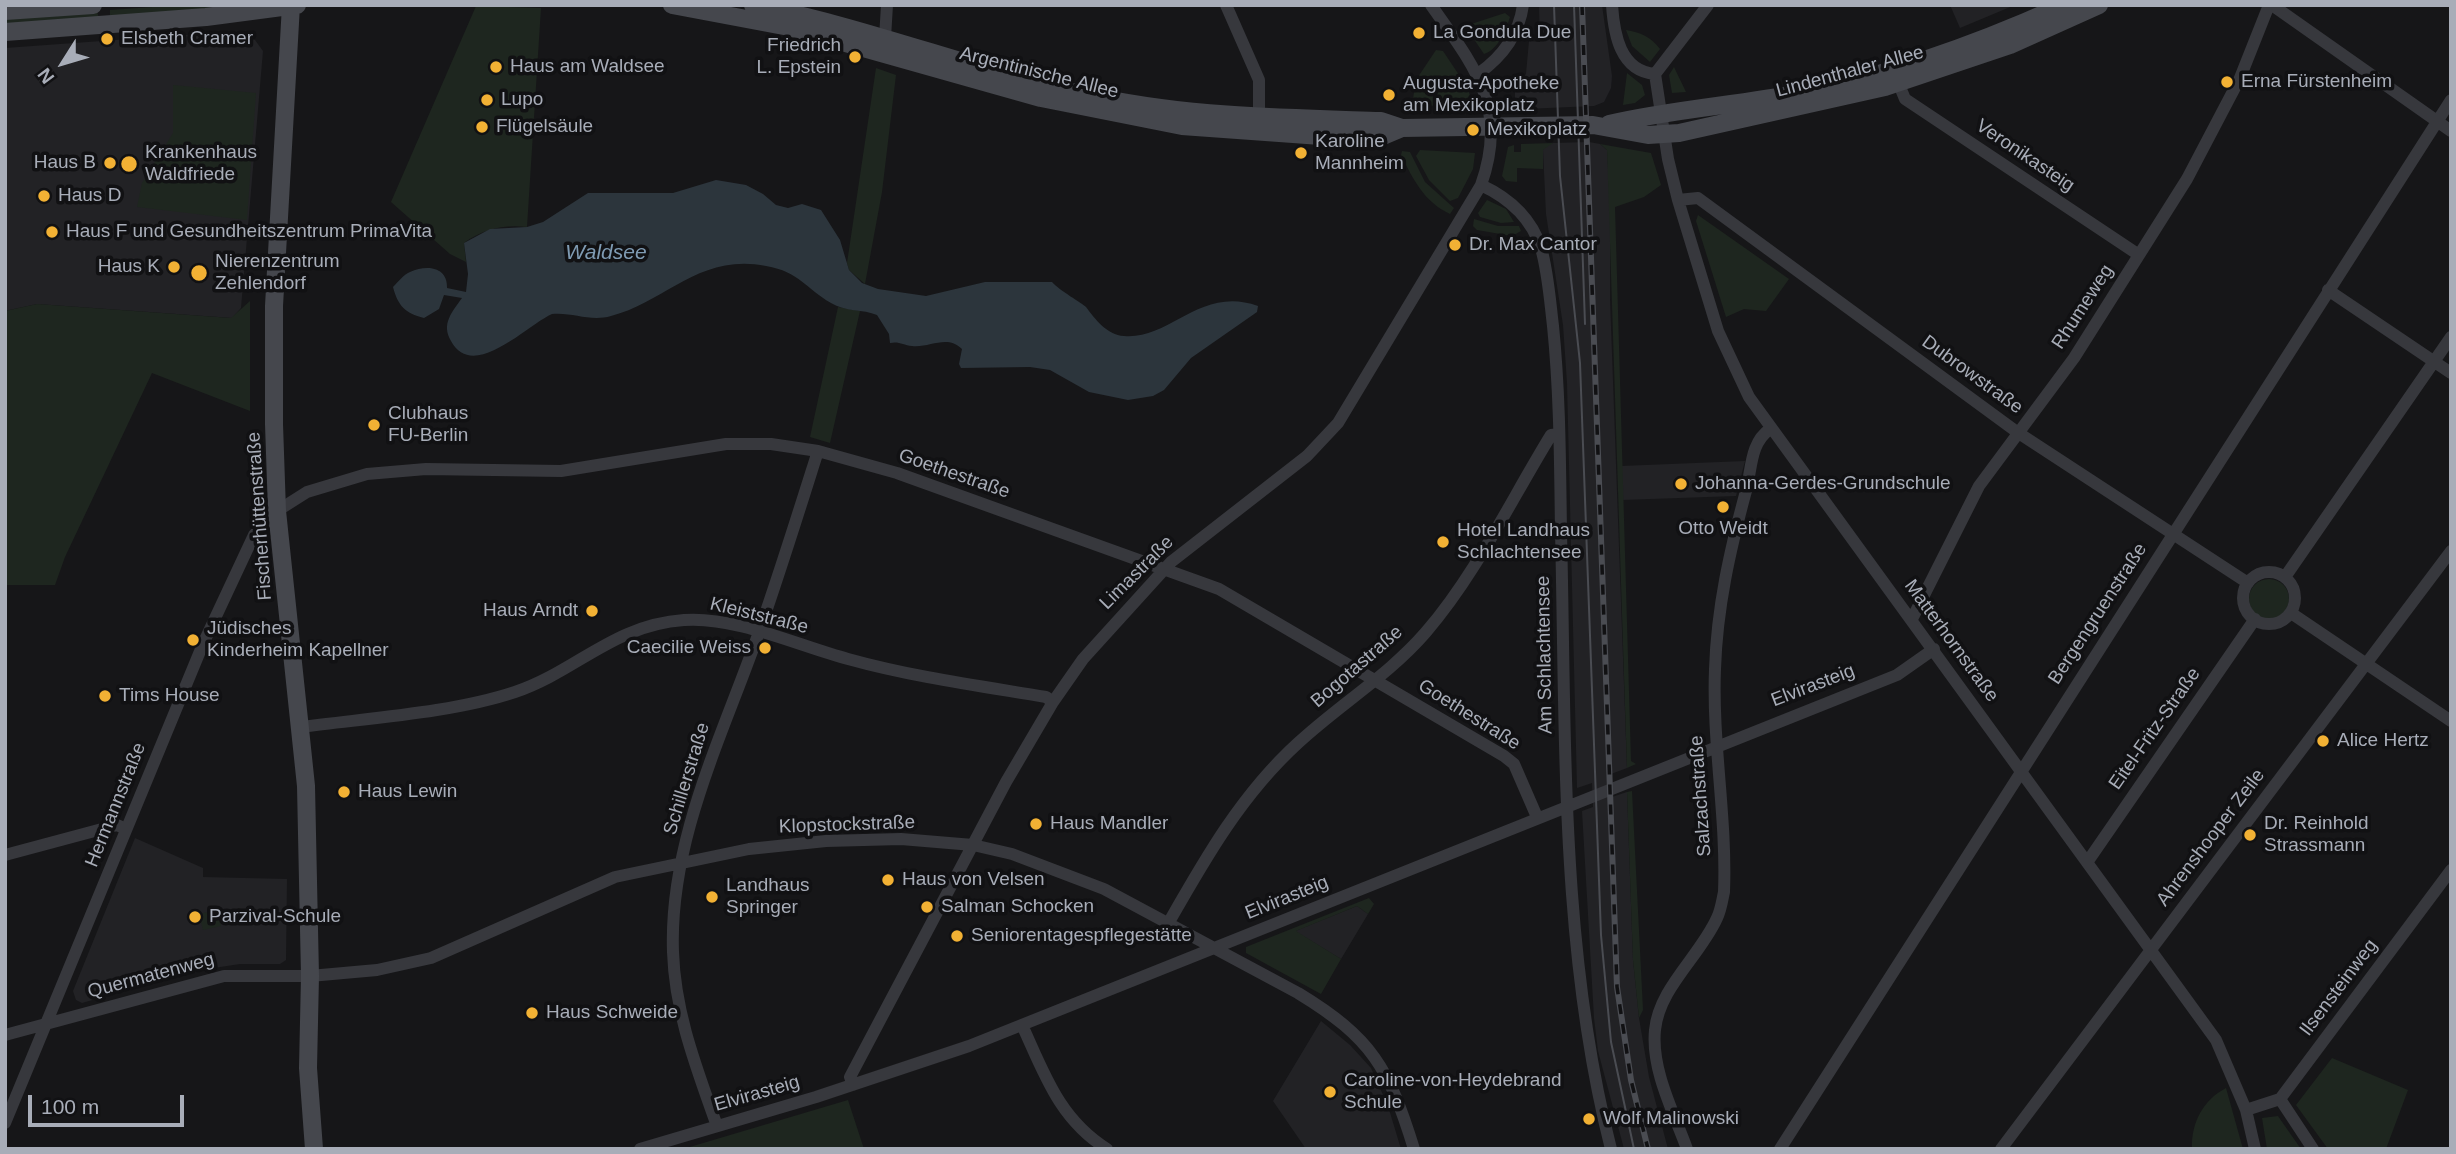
<!DOCTYPE html>
<meta charset="utf-8">
<style>
body{margin:0}
#map{position:relative;width:2456px;height:1154px;overflow:hidden;background:#161618;font-family:Helvetica,sans-serif}
canvas{display:block}
.frame{position:absolute;inset:0;border:7px solid #a8adb8;pointer-events:none}
.north{position:absolute;left:28px;top:28px;width:70px;height:70px;-webkit-text-stroke:5px #111113;paint-order:stroke;rotate:233deg;font-size:19px;font-weight:700;line-height:28px;text-align:center;color:#a8adb8}
.north::after{content:'';display:block;margin:auto;width:24px;height:32px;background:#a8adb8;clip-path:polygon(50% 0,100% 100%,50% 72%,0 100%)}
.scale{position:absolute;left:28px;top:1095px;width:156px;height:32px;box-sizing:border-box;border:4px solid #a8adb8;border-top:0;padding-left:9px;font-size:21px;line-height:24px;white-space:nowrap;color:#a8adb8;-webkit-text-stroke:5px #111113;paint-order:stroke}
</style>
<div id="map">
<canvas width="2456" height="1154"></canvas>
<div class="frame"></div>
<div class="north">N</div>
<div class="scale">100 m</div>
</div>
<script>
const g = document.querySelector('canvas').getContext('2d');
g.lineJoin = 'round';
function paint(path, color) {
  g.fillStyle = color;
  g.fill(path, 'evenodd');
}
function stroke(path, color, width, dash) {
  g.strokeStyle = color;
  g.lineWidth = width;
  g.lineCap = dash ? 'butt' : 'round';
  g.setLineDash(dash || []);
  g.stroke(path);
}
function write(font, color, halo, rows, align = 'center') {
  g.font = font + ' Helvetica,sans-serif';
  g.lineWidth = 7;
  g.setLineDash([]);
  g.textBaseline = 'middle';
  g.strokeStyle = halo;
  g.fillStyle = color;
  for (const [text, x, y, turn = 0] of rows) {
    g.save();
    g.translate(x, y);
    g.rotate((+turn || 0) * Math.PI / 180);
    g.textAlign = isNaN(turn) ? turn : align;
    if (halo) g.strokeText(text, 0, 0);
    g.fillText(text, 0, 0);
    g.restore();
  }
}
paint(new Path2D(`
 M1539 5H1602L1612 76 1611 88 1604 102 1594 106 1525 109 1515 100V86L1526 74 1529 41 1540 42Z
 M1950 5H2015L1960 28Z
 M226 32 255 40 263 51 241 308 232 318 37 304 5 311V48Z
 M1589 142 1600 144 1607 150 1610 207V299L1627 768 1611 774 1612 797 1627 792 1633 960 1639 1018 1649 1077 1668 1149H1624L1598 1051 1594 1018 1582 811 1593 807 1592 783 1577 788 1567 383 1563 325 1546 214 1543 150 1546 145 1553 143Z
 M1745 461 1736 496 1622 500 1621 466Z
 M135 838 203 868V877L287 879 286 960 280 964H240L194 971 82 1003 76 1000 73 991Z
 M1357 906 1368 914 1341 959 1295 931Z
 M1321 1021 1350 1045 1371 1068 1388 1106 1401 1149H1306L1273 1101Z`), '#222225');
paint(new Path2D(`
 M180 5H260L110 17V10Z
 M476 6 541 8 527 227C505 224 482 229 464 243L466 262 450 254 391 202Z
 M97 12 99 17 5 25V18Z
 M1505 13 1510 17C1506 30 1498 50 1484 54L1465 26Z
 M1626 30C1640 32 1651 37 1660 49L1650 62 1632 46Z
 M1436 50 1443 51 1467 87 1472 101 1467 107 1412 105 1416 80Z
 M1674 67 1686 92 1672 93 1669 75Z
 M876 68 896 75 882 192 865 284 849 270 847 263Z
 M1627 73 1642 85 1645 95 1635 103 1623 105Z
 M173 85 256 93 247 220 137 207 142 183 173 133Z
 M1553 143 1543 150V169L1517 168V182L1506 181 1502 176 1508 147 1514 145V152H1521V144Z
 M1600 144 1651 153 1661 185 1644 197 1615 207 1631 761 1636 764 1627 768 1607 150Z
 M1420 150 1475 153 1473 169 1458 198 1450 201 1429 180 1416 156Z
 M1402 151 1410 152 1425 182 1454 208 1450 214C1424 202 1413 179 1401 155Z
 M1487 200 1506 209 1514 222 1501 223 1480 217 1478 213Z
 M1698 215 1789 279 1766 311 1744 309 1726 317 1696 221Z
 M1474 219 1498 226H1519L1521 231 1512 236 1477 230 1473 226Z
 M250 301V411L152 373 65 557 55 585H5V311L37 304 231 318Z
 M838 307 860 311 830 443 810 437Z
 M2249 599a20 20 0 1 1 40 0a20 20 0 1 1-40 0Z
 M1632 791 1643 1010 1639 1018 1633 960 1627 792Z
 M1369 898 1374 904 1368 914 1357 906 1296 931 1341 959 1321 994 1246 953V947Z
 M217 910 221 926 203 930 199 914Z
 M2332 1058 2408 1090 2386 1149H2328L2296 1105Z
 M2226 1088 2243 1149H2192C2191 1123 2203 1100 2226 1088Z
 M848 1100 864 1149H683Z
 M2278 1116 2280 1119 2301 1149H2267L2262 1118Z`), '#1e261f');
paint(new Path2D(`
 M716 180 746 185 763 194 776 205 788 208 802 204 821 210 840 240 849 270 862 283 878 289 926 296 985 282H1052C1060 291 1082 303 1086 307 1095 319 1107 335 1124 336 1170 340 1201 285 1258 306L1257 312 1191 358 1164 390 1153 396 1128 400 1089 392 1050 370 1030 367 961 368 959 364 962 349C947 334 930 348 912 346 903 345 899 341 890 343L889 334 877 315C863 309 845 312 831 303 805 288 800 272 766 266 699 253 666 302 611 316 590 322 573 312 552 314 527 325 473 382 451 341 441 324 452 312 462 298L444 295 439 309 424 318C405 313 398 306 393 287 399 281 403 275 410 272 427 264 448 267 447 288L466 292 468 274 464 243 490 229 527 227 543 222 588 193H673Z`), '#2c353c');
stroke(new Path2D(`
 M1226 5 1259 80V125
 M1612 5C1614 34 1620 71 1655 74
 M1708 5 1655 74 1668 159 1678 200 1718 331 1749 397 2216 1040 2246 1110 2255 1149
 M2272 5 2451 131
 M885 38 887 5
 M1478 74C1502 57 1519 35 1523 5
 M1898 82 1905 99 2139 255
 M1481 185C1509 198 1531 217 1541 248 1548 272 1550 301 1553 326 1560 395 1560 464 1561 532 1566 738 1560 949 1611 1149
 M1678 200 1698 198 2017 432 2248 583
 M2328 290 2451 373
 M2243 598a26 26 0 1 1 52 0a26 26 0 1 1-52 0Z
 M2285 577 2451 337
 M2291 613 2451 721
 M1912 619 1979 486 2074 358 2187 179 2240 78 2269 5
 M301 727C368 718 452 713 515 692 577 671 613 625 684 620 735 616 799 646 848 659 913 677 980 686 1046 697L1053 702
 M5 855 117 825 126 829
 M2088 861 2255 619
 M1169 922C1206 857 1242 794 1298 743 1340 704 1389 675 1426 632 1476 574 1511 500 1551 435L1559 434
 M1022 1025C1044 1073 1059 1119 1107 1149
 M5 1035 224 976H310L377 970 431 958 615 877 749 849 826 841 901 839 973 845 1012 854 1104 889 1298 993C1372 1038 1389 1068 1414 1149
 M853 1085 850 1077 1006 782 1053 702 1083 659 1171 562 1307 456 1338 423 1481 185C1509 107 1474 66 1431 5
 M2280 1099 2313 1149
 M2246 1110 2280 1099 2451 870
 M5 1123 203 644 254 535 277 511 307 492 367 474 426 469 561 471 726 444H771L818 451 897 473 1219 589 1504 756 1514 764 1537 817
 M717 1126C697 1069 675 1014 673 952 669 840 723 735 759 632 780 572 799 511 818 451
 M640 1149 816 1097 969 1046 1897 675 1934 649
 M1687 1149C1674 1113 1651 1070 1655 1030 1659 988 1700 956 1717 918 1721 910 1722 901 1724 892 1727 818 1712 743 1715 669 1717 607 1730 550 1746 491 1752 468 1750 443 1770 429
 M1780 1149 2451 100
 M2001 1149 2451 551`), '#37383d', 12);
stroke(new Path2D(`
 M291 5 274 306V424L277 511 306 786 310 976 308 1068 314 1149
 M672 5 789 27 1041 98 1182 126 1321 136H1383L1402 128
 M753 5C871 28 983 74 1101 98 1194 117 1288 118 1381 121L1402 128 1593 125 1648 135 1679 133 1885 87 2010 45 2099 5
 M5 11 93 5
 M5 32 206 17 297 5
 M1609 124C1673 109 1740 105 1805 92 1895 74 1980 43 2064 5`), '#45474d', 18);
stroke(new Path2D(`
 M1554 5 1560 176 1580 363 1601 935 1611 1042 1634 1149
 M1574 5 1585 324`), '#4a4c52', 2);
const rail = new Path2D(`
 M1582 5 1617 987 1631 1080 1648 1149`);
stroke(rail, '#4a4c52', 6);
stroke(rail, '#111113', 3.5, [10]);
for (const [x, y, r, color] of [
 [1419,33,7,"#f2b134"],
 [107,39,7,"#f2b134"],
 [855,57,7,"#f2b134"],
 [496,67,7,"#f2b134"],
 [2227,82,7,"#f2b134"],
 [1389,95,7,"#f2b134"],
 [487,100,7,"#f2b134"],
 [482,127,7,"#f2b134"],
 [1473,130,7,"#f2b134"],
 [1301,153,7,"#f2b134"],
 [110,163,7,"#f2b134"],
 [129,164,9,"#f2b134"],
 [44,196,7,"#f2b134"],
 [52,232,7,"#f2b134"],
 [1455,245,7,"#f2b134"],
 [174,267,7,"#f2b134"],
 [199,273,9,"#f2b134"],
 [374,425,7,"#f2b134"],
 [1681,484,7,"#f2b134"],
 [1723,507,7,"#f2b134"],
 [1443,542,7,"#f2b134"],
 [592,611,7,"#f2b134"],
 [193,640,7,"#f2b134"],
 [765,648,7,"#f2b134"],
 [105,696,7,"#f2b134"],
 [2323,741,7,"#f2b134"],
 [344,792,7,"#f2b134"],
 [1036,824,7,"#f2b134"],
 [2250,835,7,"#f2b134"],
 [888,880,7,"#f2b134"],
 [712,897,7,"#f2b134"],
 [927,907,7,"#f2b134"],
 [195,917,7,"#f2b134"],
 [957,936,7,"#f2b134"],
 [532,1013,7,"#f2b134"],
 [1330,1092,7,"#f2b134"],
 [1589,1119,7,"#f2b134"]
]) {
  const dot = new Path2D();
  dot.arc(x, y, r, 0, 2 * Math.PI);
  g.fillStyle = color;
  g.fill(dot);
  stroke(dot, '#111113', 2.5);
}
write('19px', '#a8adb8', '#111113', [
 ["La Gondula Due",1433,33],
 ["Elsbeth Cramer",121,39],
 ["Friedrich",841,46,"right"],
 ["L. Epstein",841,68,"right"],
 ["Haus am Waldsee",510,67],
 ["Erna Fürstenheim",2241,82],
 ["Augusta-Apotheke",1403,84],
 ["am Mexikoplatz",1403,106],
 ["Lupo",501,100],
 ["Flügelsäule",496,127],
 ["Mexikoplatz",1487,130],
 ["Karoline",1315,142],
 ["Mannheim",1315,164],
 ["Krankenhaus",145,153],
 ["Waldfriede",145,175],
 ["Haus B",96,163,"right"],
 ["Haus D",58,196],
 ["Haus F und Gesundheitszentrum PrimaVita",66,232],
 ["Dr. Max Cantor",1469,245],
 ["Nierenzentrum",215,262],
 ["Zehlendorf",215,284],
 ["Haus K",160,267,"right"],
 ["Clubhaus",388,414],
 ["FU-Berlin",388,436],
 ["Johanna-Gerdes-Grundschule",1695,484],
 ["Otto Weidt",1723,529,"center"],
 ["Hotel Landhaus",1457,531],
 ["Schlachtensee",1457,553],
 ["Haus Arndt",578,611,"right"],
 ["Jüdisches",207,629],
 ["Kinderheim Kapellner",207,651],
 ["Caecilie Weiss",751,648,"right"],
 ["Tims House",119,696],
 ["Alice Hertz",2337,741],
 ["Haus Lewin",358,792],
 ["Haus Mandler",1050,824],
 ["Dr. Reinhold",2264,824],
 ["Strassmann",2264,846],
 ["Haus von Velsen",902,880],
 ["Landhaus",726,886],
 ["Springer",726,908],
 ["Salman Schocken",941,907],
 ["Parzival-Schule",209,917],
 ["Seniorentagespflegestätte",971,936],
 ["Haus Schweide",546,1013],
 ["Caroline-von-Heydebrand",1344,1081],
 ["Schule",1344,1103],
 ["Wolf Malinowski",1603,1119]
], 'left');
write('19px', '#a8adb8', '#111113', [
 ["Lindenthaler Allee",1850,72,-15],
 ["Argentinische Allee",1039,73,14],
 ["Veronikasteig",2025,156,34],
 ["Rhumeweg",2083,307,-57],
 ["Dubrowstraße",1972,375,36],
 ["Goethestraße",954,474,19],
 ["Fischerhüttenstraße",260,516,-94],
 ["Limastraße",1137,573,-45],
 ["Bergengruenstraße",2098,614,-57],
 ["Kleiststraße",759,616,14],
 ["Matterhornstraße",1951,641,54],
 ["Am Schlachtensee",1545,655,-91],
 ["Bogotastraße",1357,667,-41],
 ["Elvirasteig",1813,686,-21],
 ["Goethestraße",1469,715,32],
 ["Eitel-Fritz-Straße",2155,729,-55],
 ["Schillerstraße",687,779,-73],
 ["Salzachstraße",1701,796,-94],
 ["Hermannstraße",116,805,-68],
 ["Klopstockstraße",847,825,-2],
 ["Ahrenshooper Zeile",2211,838,-53],
 ["Elvirasteig",1287,898,-22],
 ["Quermatenweg",151,976,-15],
 ["Ilsensteinweg",2339,988,-53],
 ["Elvirasteig",757,1094,-16]
]);
write('italic 21px', '#7f9bb3', '#111113', [
 ["Waldsee",606,253]
]);
</script>
